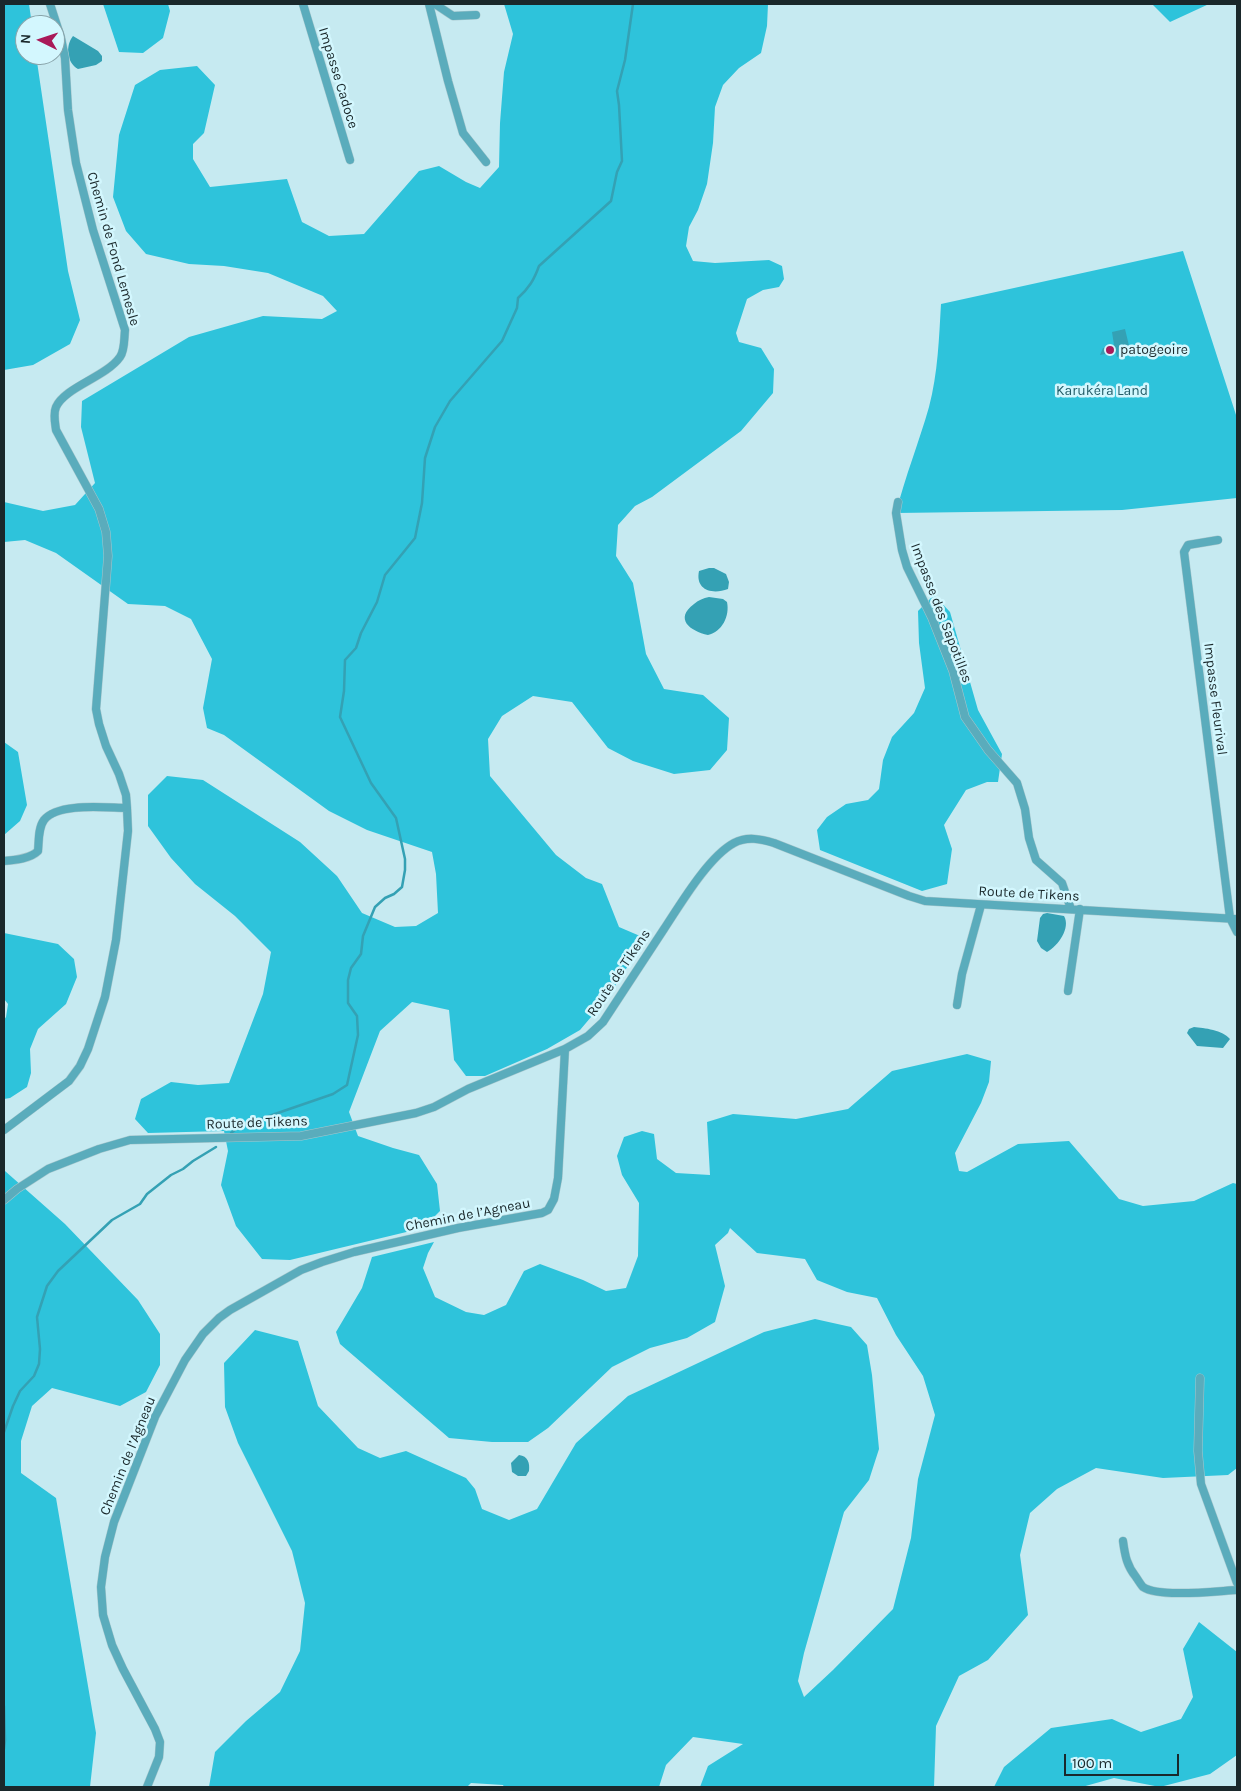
<!DOCTYPE html>
<meta charset="utf-8">
<style>
body{margin:0}
#map{position:relative;width:1241px;height:1791px;overflow:hidden;background:#c6eaf1;font-family:Karla,sans-serif}
canvas{display:block}
.frame{position:absolute;inset:0;border:5px solid #1a282b;pointer-events:none}
.north{position:absolute;left:15px;top:15px;width:50px;height:50px;box-sizing:border-box;background:#d3f7fe;border:1px solid #89a4aa;border-radius:50%;rotate:274deg;font-size:14px;font-weight:700;line-height:20px;text-align:center;color:#1a282b}
.north::after{content:'';display:block;margin:auto;width:18px;height:22px;background:#a91a59;clip-path:polygon(50% 0,100% 100%,50% 72%,0 100%)}
.scale{position:absolute;left:1064px;top:1754px;width:115px;height:22px;box-sizing:border-box;border:2px solid #1a282b;border-top:0;padding-left:6px;font-size:15px;line-height:18px;white-space:nowrap;color:#1a282b;-webkit-text-stroke:4px #d3f7fe;paint-order:stroke}
</style>
<div id="map">
<canvas width="1241" height="1791"></canvas>
<div class="frame"></div>
<div class="north">N</div>
<div class="scale">100 m</div>
</div>
<script>
const g = document.querySelector('canvas').getContext('2d');
g.lineJoin = 'round';
function paint(path, color) {
  g.fillStyle = color;
  g.fill(path, 'evenodd');
}
function stroke(path, color, width, dash) {
  g.strokeStyle = color;
  g.lineWidth = width;
  g.lineCap = dash ? 'butt' : 'round';
  g.setLineDash(dash || []);
  g.stroke(path);
}
function write(font, color, halo, rows, align = 'center') {
  g.font = font + ' Karla,sans-serif';
  g.lineWidth = 5;
  g.setLineDash([]);
  g.textBaseline = 'middle';
  g.strokeStyle = halo;
  g.fillStyle = color;
  for (const [text, x, y, turn = 0] of rows) {
    g.save();
    g.translate(x, y);
    g.rotate((+turn || 0) * Math.PI / 180);
    g.textAlign = isNaN(turn) ? turn : align;
    if (halo) g.strokeText(text, 0, 0);
    g.fillText(text, 0, 0);
    g.restore();
  }
}
paint(new Path2D(`
 M4 4H29L32 25H25V55H36L68 271 80 320 70 344 33 365 4 370Z
 M103 4H168L170 11 163 38 143 53 119 52Z
 M504 4H768L767 26 761 53 739 68 723 85 715 107 713 143 707 184 698 210 689 227 686 246 693 261 715 263 769 260 782 266 784 279 779 287 763 290 747 299 736 333 739 342 761 348 774 369 773 393 741 431 652 497 635 506 618 525 616 556 633 583 646 654 664 689 703 695 729 718 727 750 710 770 674 774 633 761 608 748 572 702 533 696 502 716 488 739 490 776 556 855 586 878 602 884 619 927 640 936 642 944 608 997 580 1030 547 1049 485 1076H466L454 1060 449 1010 412 1002 380 1031 349 1112 358 1136 393 1148 419 1155 437 1184 440 1211 423 1228 290 1260 262 1259 236 1226 221 1185 228 1151 224 1131 148 1133 135 1119 141 1099 171 1082 198 1085 229 1083 263 994 271 952 235 916 195 884 171 858 148 826V795L167 776 203 780 300 842 337 876 362 913 395 927 416 926 438 913 436 874 432 852 367 830 329 811 224 735 207 728 203 708 212 659 191 619 165 606 128 604 56 553 25 540 4 542V502L43 511 75 505 95 483 81 427 82 401 189 337 263 316 322 319 337 311 323 296 268 273 224 266 189 264 146 254 126 231 113 197 119 135 135 85 160 70 197 66 215 85 204 133 193 144V159L210 187 287 179 302 222 329 236 364 234 419 171 439 166 466 182 480 188 499 167 500 123 504 72 513 34Z
 M1152 4H1209L1170 22Z
 M1183 251 1237 418V498L1122 510 896 513C905 477 919 442 929 407 938 373 939 338 941 304Z
 M934 595 950 612 978 710 1002 754 998 782H987L966 790 944 825 952 849 947 884 922 891 820 850 817 830 827 817 846 804 868 800 879 789 883 760 892 737 914 713 925 688 919 643 918 611Z
 M4 742 18 752 27 805 20 821 4 835Z
 M4 933 58 944 74 959 77 977 66 1004 38 1029 30 1049 31 1073 27 1087 10 1098 4 1099V1020L6 1017 8 1004 4 999Z
 M967 1054 991 1061 989 1082 981 1103 955 1153 959 1171 967 1172 1018 1144 1069 1141 1119 1199 1143 1206 1194 1201 1233 1183 1237 1184V1468L1228 1475 1163 1478 1096 1468 1057 1489 1030 1513 1020 1555 1028 1615 988 1660 959 1676 936 1726 934 1787H700L708 1766 743 1744 693 1737 666 1765 659 1787H504L503 1785 471 1783 467 1787H209L215 1752 246 1721 280 1692 300 1651 305 1603 292 1551 238 1443 225 1407 224 1363 255 1330 298 1341 318 1406 358 1448 380 1458 406 1451 466 1478 475 1489 482 1509 509 1520 537 1509 576 1443 628 1396 764 1332 815 1319 851 1327 867 1345 872 1375 879 1449 869 1480 844 1512 804 1653 798 1681 804 1697 833 1670 893 1609 911 1538 918 1479 935 1415 923 1376 896 1335 877 1298 847 1292 817 1280 805 1259 757 1253 730 1228 728 1233 715 1245 725 1286 715 1322 687 1338 650 1348 612 1367 548 1428 528 1442H492L449 1438 340 1344 336 1332 362 1288 372 1257 434 1242 428 1253 423 1268 435 1297 466 1312 484 1315 506 1305 524 1271 540 1264 583 1280 606 1291 626 1288 638 1256 639 1203 622 1175 617 1156 624 1137 642 1131 654 1134 657 1159 676 1173 710 1175 707 1122 733 1114 796 1119 848 1109 892 1071Z
 M4 1171H5L65 1224 138 1300 160 1334V1365L146 1392 120 1406 52 1388 32 1406 21 1441V1473L56 1498 96 1733 90 1787H4Z
 M1199 1622 1237 1652V1755L1210 1774 1160 1787 1114 1778 1082 1787H994L1004 1767 1051 1728 1112 1719 1141 1732 1181 1719 1193 1697 1183 1649Z`), '#2ec3db');
paint(new Path2D(`
 M73 36 98 51 102 56V61L96 65 78 69C67 63 65 46 73 36Z
 M1125 329 1131 354 1117 357 1116 352 1100 355 1103 348 1114 345 1112 332Z
 M709 568H714L726 574 729 582 728 589C712 595 695 590 699 571Z
 M709 597 723 599 727 602C730 616 722 632 708 635 690 631 674 619 694 604 699 600 703 598 709 597Z
 M1047 913 1064 916C1071 928 1058 946 1047 952L1041 948 1037 941 1040 918 1043 914Z
 M1194 1027C1204 1028 1223 1030 1230 1039L1223 1048 1197 1046 1187 1033 1189 1029Z
 M519 1455C528 1456 530 1463 529 1471L526 1476H518L512 1472 511 1463Z`), '#34a1b4');
stroke(new Path2D(`
 M231 1133 240 1126 333 1094 347 1085 358 1035 357 1016 348 1003V980L351 968 361 954 363 936 375 907 385 898 394 894 402 887 405 870V859L396 818 371 783 340 717 344 691 345 660 356 648 361 633 377 602 385 575 415 538 422 503 425 458 435 427 450 401 502 341 517 308 518 298C529 288 534 280 539 266L611 201 617 172 622 161 619 105 617 91 625 60 633 4
 M4 1432 13 1406 20 1391 34 1376 39 1364 40 1349 37 1317 47 1286 58 1271 112 1220 140 1204 147 1194 171 1175 183 1169 193 1161 216 1147
 M4 1706 5 1740 4 1749`), '#34a1b4', 2.5);
const minor = new Path2D(`
 M303 4 350 160
 M429 4 448 81 463 133 486 162
 M435 4 453 16 476 15
 M898 502 896 513 902 550 907 567 932 618 953 671 965 717 988 750 1017 783 1025 809 1029 838 1036 860 1062 883 1071 909
 M1218 540 1188 545 1184 552 1230 918 1237 932
 M4 861C14 860 30 859 38 851 39 841 38 828 44 820 58 802 107 808 127 808
 M1068 991 1080 909
 M957 1005 962 974 981 905
 M4 1130 69 1081 80 1066 88 1049 105 997 116 940 128 831 127 808 126 795 119 774 106 746 99 724 96 709 108 556 106 532 99 509 56 430C55 422 53 414 56 407 65 387 106 377 120 357 125 350 124 338 125 330L93 230 76 163 68 110 65 58 61 38 50 4
 M4 1200 17 1189 48 1169 99 1149 130 1140 301 1136 416 1113 434 1107 468 1089 565 1049 588 1036 603 1022C623 991 644 960 664 929 680 905 708 857 734 843 747 836 761 839 774 843L909 896 925 901 1237 919
 M1200 1378 1198 1451 1201 1484 1237 1583
 M1123 1541C1125 1556 1127 1566 1136 1577 1138 1580 1141 1585 1143 1587 1159 1598 1217 1591 1237 1590
 M147 1787 159 1757 160 1742 155 1729 123 1669 112 1645 103 1615 101 1587 105 1557 114 1522 155 1417 185 1360 203 1334 219 1318 230 1310 301 1270 322 1262 354 1252 458 1228 542 1213 548 1210 554 1199 558 1178 565 1049`);
stroke(minor, '#a7c7cd', 9);
stroke(minor, '#5aacbc', 8);
for (const [x, y, r, color] of [
 [1110,350,5,"#a91a59"]
]) {
  const dot = new Path2D();
  dot.arc(x, y, r, 0, 2 * Math.PI);
  g.fillStyle = color;
  g.fill(dot);
  stroke(dot, '#d3f7fe', 2);
}
write('14px', '#1a282b', '#d3f7fe', [
 ["Impasse Cadoce",338,78,73],
 ["Chemin de Fond Lemesle",113,249,74],
 ["Impasse des Sapotilles",941,613,69],
 ["Impasse Fleurival",1215,699,83],
 ["Route de Tikens",1029,894,3],
 ["Route de Tikens",619,973,-56],
 ["Route de Tikens",257,1123,-2],
 ["Chemin de l’Agneau",468,1215,-11],
 ["Chemin de l’Agneau",128,1456,-68]
]);
write('14px', '#1a282b', '#d3f7fe', [
 ["patogeoire",1120,350]
], 'left');
write('14px', '#235d68', '#d3f7fe', [
 ["Karukéra Land",1102,391]
]);
</script>
